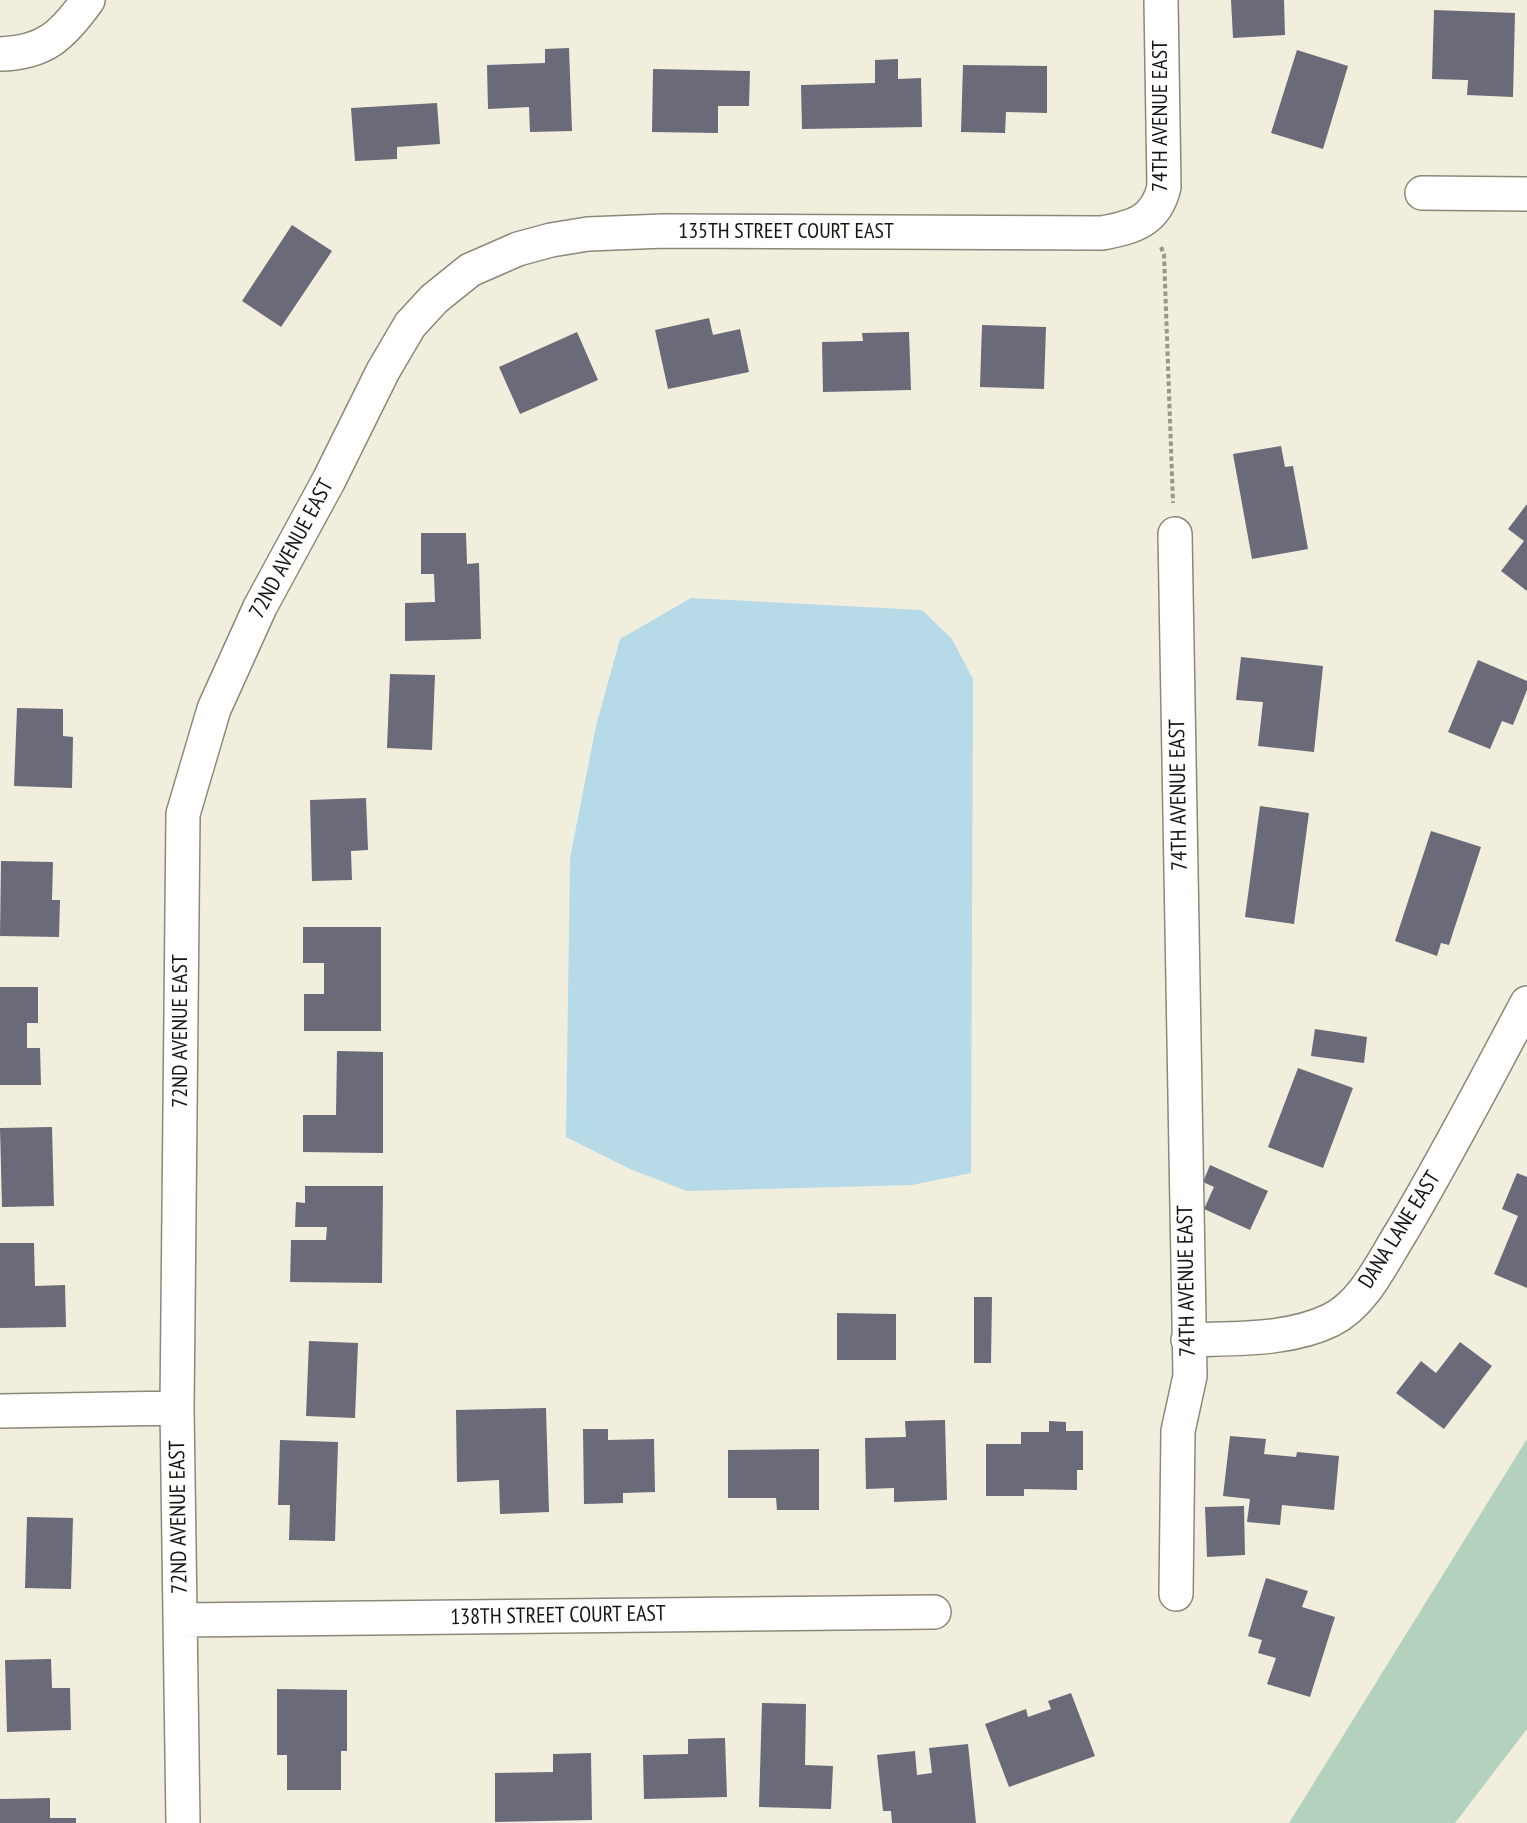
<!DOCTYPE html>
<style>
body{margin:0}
canvas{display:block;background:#f2eedd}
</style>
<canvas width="1527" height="1823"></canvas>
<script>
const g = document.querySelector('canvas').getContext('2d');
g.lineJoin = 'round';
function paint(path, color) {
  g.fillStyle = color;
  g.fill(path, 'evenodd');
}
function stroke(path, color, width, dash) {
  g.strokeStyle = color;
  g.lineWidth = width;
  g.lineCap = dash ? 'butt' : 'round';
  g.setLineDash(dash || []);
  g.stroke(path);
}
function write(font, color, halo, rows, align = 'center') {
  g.font = font + ' "PT Sans Narrow",sans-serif';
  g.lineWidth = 4.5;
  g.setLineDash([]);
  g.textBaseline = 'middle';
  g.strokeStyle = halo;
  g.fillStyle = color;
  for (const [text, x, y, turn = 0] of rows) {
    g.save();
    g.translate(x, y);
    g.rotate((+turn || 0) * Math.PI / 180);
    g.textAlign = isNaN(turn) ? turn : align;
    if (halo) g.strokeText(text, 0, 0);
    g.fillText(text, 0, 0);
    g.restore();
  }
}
paint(new Path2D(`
 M1527 1439V1729L1455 1823H1289Z`), '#b4d1be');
paint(new Path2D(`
 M691 598 922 610 952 639 973 679 971 1173 912 1185 687 1191 630 1169 566 1137 570 858 596 726 620 639Z`), '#b7dae9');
paint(new Path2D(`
 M1231 0H1284L1285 35 1233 38Z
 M1434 10 1515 13 1513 97 1467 95 1468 80 1432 79Z
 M569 48 572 131 530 132 529 107 488 109 487 65 545 63V49Z
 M1297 50 1348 66 1323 149 1271 133Z
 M898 59V79L921 78 922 127 802 129 801 85 875 83V60Z
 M963 65 1047 66V113L1006 112 1005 133 961 132Z
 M653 69 750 71 749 106H718V133L652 132Z
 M437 103 440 144 397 147V159L355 161 351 108Z
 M292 225 332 251 281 327 242 301Z
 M709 318 713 335 740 329 749 372 668 389 655 330Z
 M982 325 1046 327 1044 389 980 387Z
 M577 332 598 380 520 414 499 367Z
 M909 332 911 390 823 392 822 342 863 341 862 333Z
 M1281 446 1285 467 1293 466 1308 549 1252 559 1233 454Z
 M1527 504V591L1501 571 1524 541 1508 529Z
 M421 533H466L467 564 479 563 481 639 405 641V603L435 602 434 574H421Z
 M1241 657 1323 666 1314 752 1258 746 1263 702 1236 700Z
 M1478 660 1527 681V690L1513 725 1502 721 1490 749 1448 732Z
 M390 674 435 675 432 750 387 748Z
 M17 708 63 709V736L73 737 72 788 14 786Z
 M366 798 368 850 351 851 352 880 312 881 310 800Z
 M1260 806 1309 813 1294 924 1245 917Z
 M1431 831 1481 847 1449 945 1441 943 1437 956 1395 941Z
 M1 861 53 862 52 900H60L59 937 0 936Z
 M303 927H381V1031H304V994H324V963H303Z
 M0 987H38V1023H27V1048H40L41 1085H0Z
 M1315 1029 1367 1037 1364 1063 1311 1056Z
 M337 1051 383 1052V1153L303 1152V1115H336Z
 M1298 1068 1353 1088 1323 1168 1268 1147Z
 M52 1127 54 1206 2 1207 0 1128Z
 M1210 1165 1268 1191 1250 1230 1204 1209 1214 1187 1203 1182Z
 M1517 1173 1527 1177V1288L1494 1274 1518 1216 1502 1209Z
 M305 1186H383L382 1283 290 1282 291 1240H326L327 1227H295L296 1202 305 1203Z
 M0 1243H34L35 1286 65 1285 66 1327 0 1328Z
 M974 1297H992L991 1363H974Z
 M837 1313 896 1314V1360H837Z
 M309 1341 358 1343 355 1418 306 1416Z
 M1460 1342 1492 1366 1444 1429 1396 1393 1421 1361 1436 1373Z
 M546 1408 549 1512 500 1514 499 1480 457 1482 456 1410Z
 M945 1420 947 1500 894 1502V1488L866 1489 865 1438 906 1437 905 1421Z
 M1049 1421 1066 1422V1431H1083V1470H1077V1490L1024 1489V1496H986V1444H1021V1432H1049Z
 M583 1429H608V1440L654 1439 655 1492 623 1493V1503L584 1504Z
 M1230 1436 1266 1439 1264 1454 1296 1457 1297 1452 1339 1456 1334 1510 1282 1505 1280 1525 1247 1522 1250 1499 1223 1496Z
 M280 1440 338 1442 335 1541 289 1540 290 1505H278Z
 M819 1449V1510H777L776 1498H728V1450Z
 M1244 1506 1245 1555 1207 1557 1205 1507Z
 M27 1517 73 1518 71 1589 25 1588Z
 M1266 1578 1308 1591 1302 1607 1335 1617 1310 1697 1267 1684 1276 1658 1258 1653 1262 1640 1248 1636Z
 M51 1659 52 1688H70L71 1730 7 1732 5 1660Z
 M277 1689 347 1690V1751H341V1790H287V1755H277Z
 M1071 1693 1095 1756 1009 1787 985 1724 1026 1709 1028 1717 1051 1709 1048 1701Z
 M762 1703 806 1704 805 1765 833 1766 831 1809 759 1807Z
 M725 1738 727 1797 644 1799 643 1755 688 1754V1739Z
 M968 1744 976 1823H892L891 1811H883L877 1755 915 1751 917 1775 932 1773 929 1748Z
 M591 1753 592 1820 495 1822V1773L553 1772V1754Z
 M50 1798V1818H76V1823H0V1799Z`), '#6a6a79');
const minor = new Path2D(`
 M0 54C45 53 63 35 88 0
 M1422 193 1527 194
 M1175 534 1190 1376 1178 1431 1176 1594
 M1188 1340C1234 1338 1288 1341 1331 1320 1364 1304 1383 1261 1402 1231 1446 1157 1486 1080 1527 1003
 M0 1411 177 1408
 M181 1620 934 1612
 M183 1823 177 1408 183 814 214 709 260 607 329 480 383 371 410 325 434 299 470 270 518 249 551 240 588 234 664 231 1102 233C1134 227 1156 221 1164 187L1161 0`);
stroke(minor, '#8c8879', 36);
stroke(new Path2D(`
 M1161 247 1164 255 1173 503`), '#99968a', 4, [4.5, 3]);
stroke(minor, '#fff', 33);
write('22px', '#171510', '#fff', [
 ["74TH AVENUE EAST",1161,116,-90],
 ["135TH STREET COURT EAST",786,232],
 ["72ND AVENUE EAST",292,549,-62],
 ["74TH AVENUE EAST",1179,795,-91],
 ["72ND AVENUE EAST",181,1031,-90],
 ["DANA LANE EAST",1400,1230,-58],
 ["74TH AVENUE EAST",1187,1281,-91],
 ["72ND AVENUE EAST",179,1517,-91],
 ["138TH STREET COURT EAST",558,1616,-1]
]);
</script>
